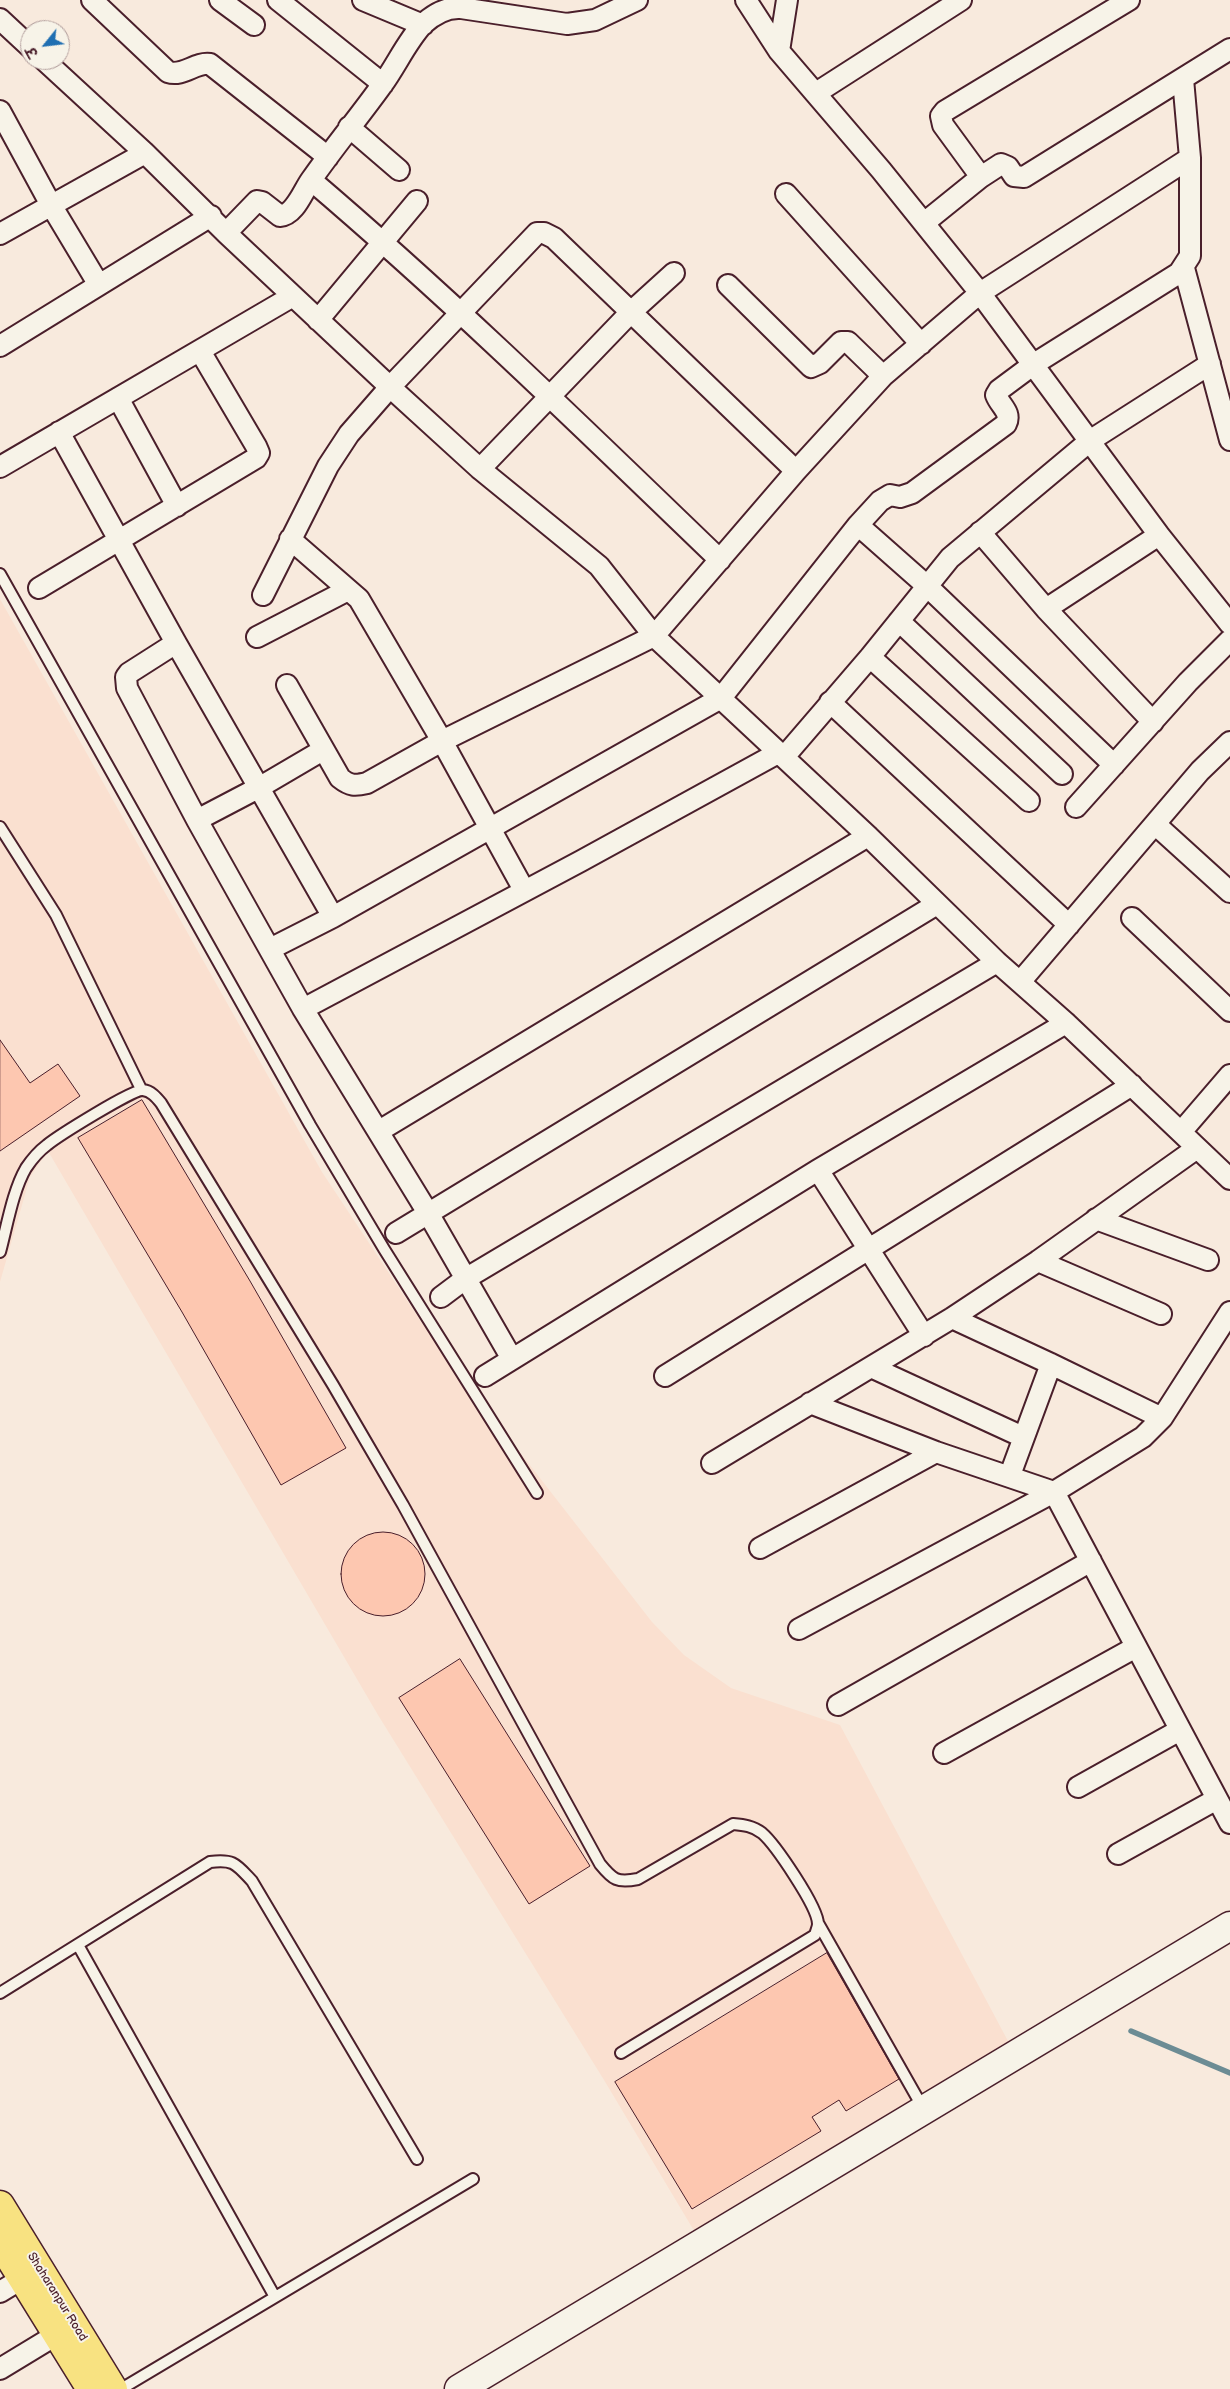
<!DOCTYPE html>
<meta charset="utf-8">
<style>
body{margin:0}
#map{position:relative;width:1230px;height:2389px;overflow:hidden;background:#f8eadd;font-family:"Balsamiq Sans","Playpen Sans Deva",sans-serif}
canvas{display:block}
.north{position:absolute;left:20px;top:20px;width:50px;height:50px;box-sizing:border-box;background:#f7f3e8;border:1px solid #b29e9c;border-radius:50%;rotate:241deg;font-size:14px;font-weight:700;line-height:20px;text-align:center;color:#4a1f2b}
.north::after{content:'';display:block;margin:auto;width:18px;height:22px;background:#1f6fb2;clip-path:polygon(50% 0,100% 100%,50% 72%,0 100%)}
</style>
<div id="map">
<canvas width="1230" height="2389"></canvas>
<div class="north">उ</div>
</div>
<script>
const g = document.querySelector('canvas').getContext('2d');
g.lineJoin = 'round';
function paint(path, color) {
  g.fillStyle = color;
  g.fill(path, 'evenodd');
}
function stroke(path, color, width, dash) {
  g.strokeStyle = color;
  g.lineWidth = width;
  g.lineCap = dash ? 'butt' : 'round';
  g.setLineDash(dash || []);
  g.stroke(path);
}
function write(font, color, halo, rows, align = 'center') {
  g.font = font + ' "Balsamiq Sans",sans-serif';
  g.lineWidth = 4;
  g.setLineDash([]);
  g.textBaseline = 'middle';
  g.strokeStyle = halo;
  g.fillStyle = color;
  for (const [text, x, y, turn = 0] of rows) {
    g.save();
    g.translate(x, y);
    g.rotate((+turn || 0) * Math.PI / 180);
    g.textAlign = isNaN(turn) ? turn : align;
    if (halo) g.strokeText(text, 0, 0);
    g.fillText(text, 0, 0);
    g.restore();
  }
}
paint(new Path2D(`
 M0 599 322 1172 469 1394 522 1455 652 1622 684 1655 731 1688 840 1725 1009 2043 696 2234 604 2080 378 1715 48 1151 30 1177 0 1282Z`), '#fae0d0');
stroke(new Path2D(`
 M1131 2031 1230 2073`), '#6c8c94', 5.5);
const building = new Path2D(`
 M0 1040 30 1083 58 1064 80 1096 0 1151Z
 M142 1100 250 1281 346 1448 281 1485 182 1312 78 1138Z
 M341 1574a42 42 0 1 1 84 0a42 42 0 1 1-84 0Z
 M460 1659 590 1866 529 1904 399 1698Z
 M827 1953 899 2079 846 2111 839 2100 812 2117 821 2131 692 2209 615 2082Z`);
paint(building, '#fdc7b0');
stroke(building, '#4a1f2b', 1);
const lane = new Path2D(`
 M0 574 310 1125 384 1249 537 1493
 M0 827 56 915 141 1089
 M0 1252C7 1226 13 1190 26 1168 32 1159 39 1151 47 1145 58 1136 133 1089 143 1090 151 1091 156 1097 161 1103L333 1385 403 1505 600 1864C613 1880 617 1883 638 1879L733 1824C744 1825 753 1826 762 1833 775 1844 818 1907 818 1924 818 1927 816 1931 815 1935L621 2053
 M818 1923 923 2108
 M78 1945 275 2297
 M0 1993 210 1862C234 1859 236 1864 252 1881L417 2159
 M121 2389 473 2179`);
const street = new Path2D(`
 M92 0 168 72C183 77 195 62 210 64L328 157
 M220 0 254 25
 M278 0 383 84
 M363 0 423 25
 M746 0 779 51 881 170 980 293 1159 535 1230 624
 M0 19 30 47
 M779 51 787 0
 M44 60 145 153 226 233 390 387 480 469 599 566 654 636 868 836 997 962 1066 1023 1230 1179
 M816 93 961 0
 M0 111 51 205 99 285
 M349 127 399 170
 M981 177 943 125 941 116 945 111 1129 0
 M311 180C453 301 586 431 720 560
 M786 194 921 344
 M924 223 981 177 1001 164 1008 167 1014 176 1024 177 1230 49
 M226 233 257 201 262 202 280 216C295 215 303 191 311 180 334 147 359 117 382 85 396 66 407 41 423 24 433 15 447 7 461 8L567 24 595 20 637 0
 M0 234 145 153
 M1184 268 1230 440
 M728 285 811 367 820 363 841 342H848L883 376
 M318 320 417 201
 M0 346 211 216
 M118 398 177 506
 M59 432 176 643 333 917
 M0 467 293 296
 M480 469 631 312 674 273
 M858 525 927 586 1114 765
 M980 532 1046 609 1153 722
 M290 539 359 599 442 741 524 890
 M39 588 256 458 259 453 256 446 200 351
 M263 595 328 466 349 434 390 387 537 233H544L554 238 796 471
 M1046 609 1159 535
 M899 621 1062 774
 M257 637 348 590
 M176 643 129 673 126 677 127 688 197 820 303 1009 428 1213 512 1359
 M870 657 1029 801
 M287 685 340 778C350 786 355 786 367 783L442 741 654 636 796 471 883 376 980 293 1190 158
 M830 702 1069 925
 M784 757 870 657 950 558 1091 440 1210 364
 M1076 807 1188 682 1230 640
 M197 820 260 787 323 750
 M1155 824 1230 892
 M1132 918 1230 1011
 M270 949 333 917 721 698 858 525 880 501 890 495 900 497 912 493 1006 424C1012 412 1000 406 996 395L999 390 1034 364 1179 273 1190 256V158L1183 79
 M1020 982 1200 771 1230 742
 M303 1009 581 861 778 753
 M379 1131 868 836
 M1181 1132 1230 1075
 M818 1170 924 1336
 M1096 1219 1208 1260
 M396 1233 937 904
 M1038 1261 1161 1314
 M441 1297 465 1279 997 962
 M952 1318 1051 1364 1162 1418
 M871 1367 1023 1437
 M485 1376 818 1170 1066 1023
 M665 1376 1132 1085
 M810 1403 936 1452 1054 1492 1230 1823
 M712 1463 952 1318 1038 1261 1197 1148
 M1010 1475 1051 1364
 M760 1548 936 1452
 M799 1629 1054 1492 1143 1437 1162 1418 1230 1312
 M838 1705 1091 1561
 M944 1753 1136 1647
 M1078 1787 1180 1730
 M1118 1854 1217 1799
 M0 2292 23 2278
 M0 2369 56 2335`);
const secondary = new Path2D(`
 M459 2389 1230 1926`);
const primary = new Path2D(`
 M0 2205 113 2389
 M0 2242 91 2389`);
stroke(lane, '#4a1f2b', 14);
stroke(street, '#4a1f2b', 24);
stroke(secondary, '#4a1f2b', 31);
stroke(primary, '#4a1f2b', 31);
stroke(lane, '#f7f3e8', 10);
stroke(street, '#f7f3e8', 20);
stroke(secondary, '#f7f3e8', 28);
stroke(primary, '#f8e281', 28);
write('12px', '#4a1f2b', '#f7f3e8', [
 ["Shaharanpur Road",57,2297,58]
]);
</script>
